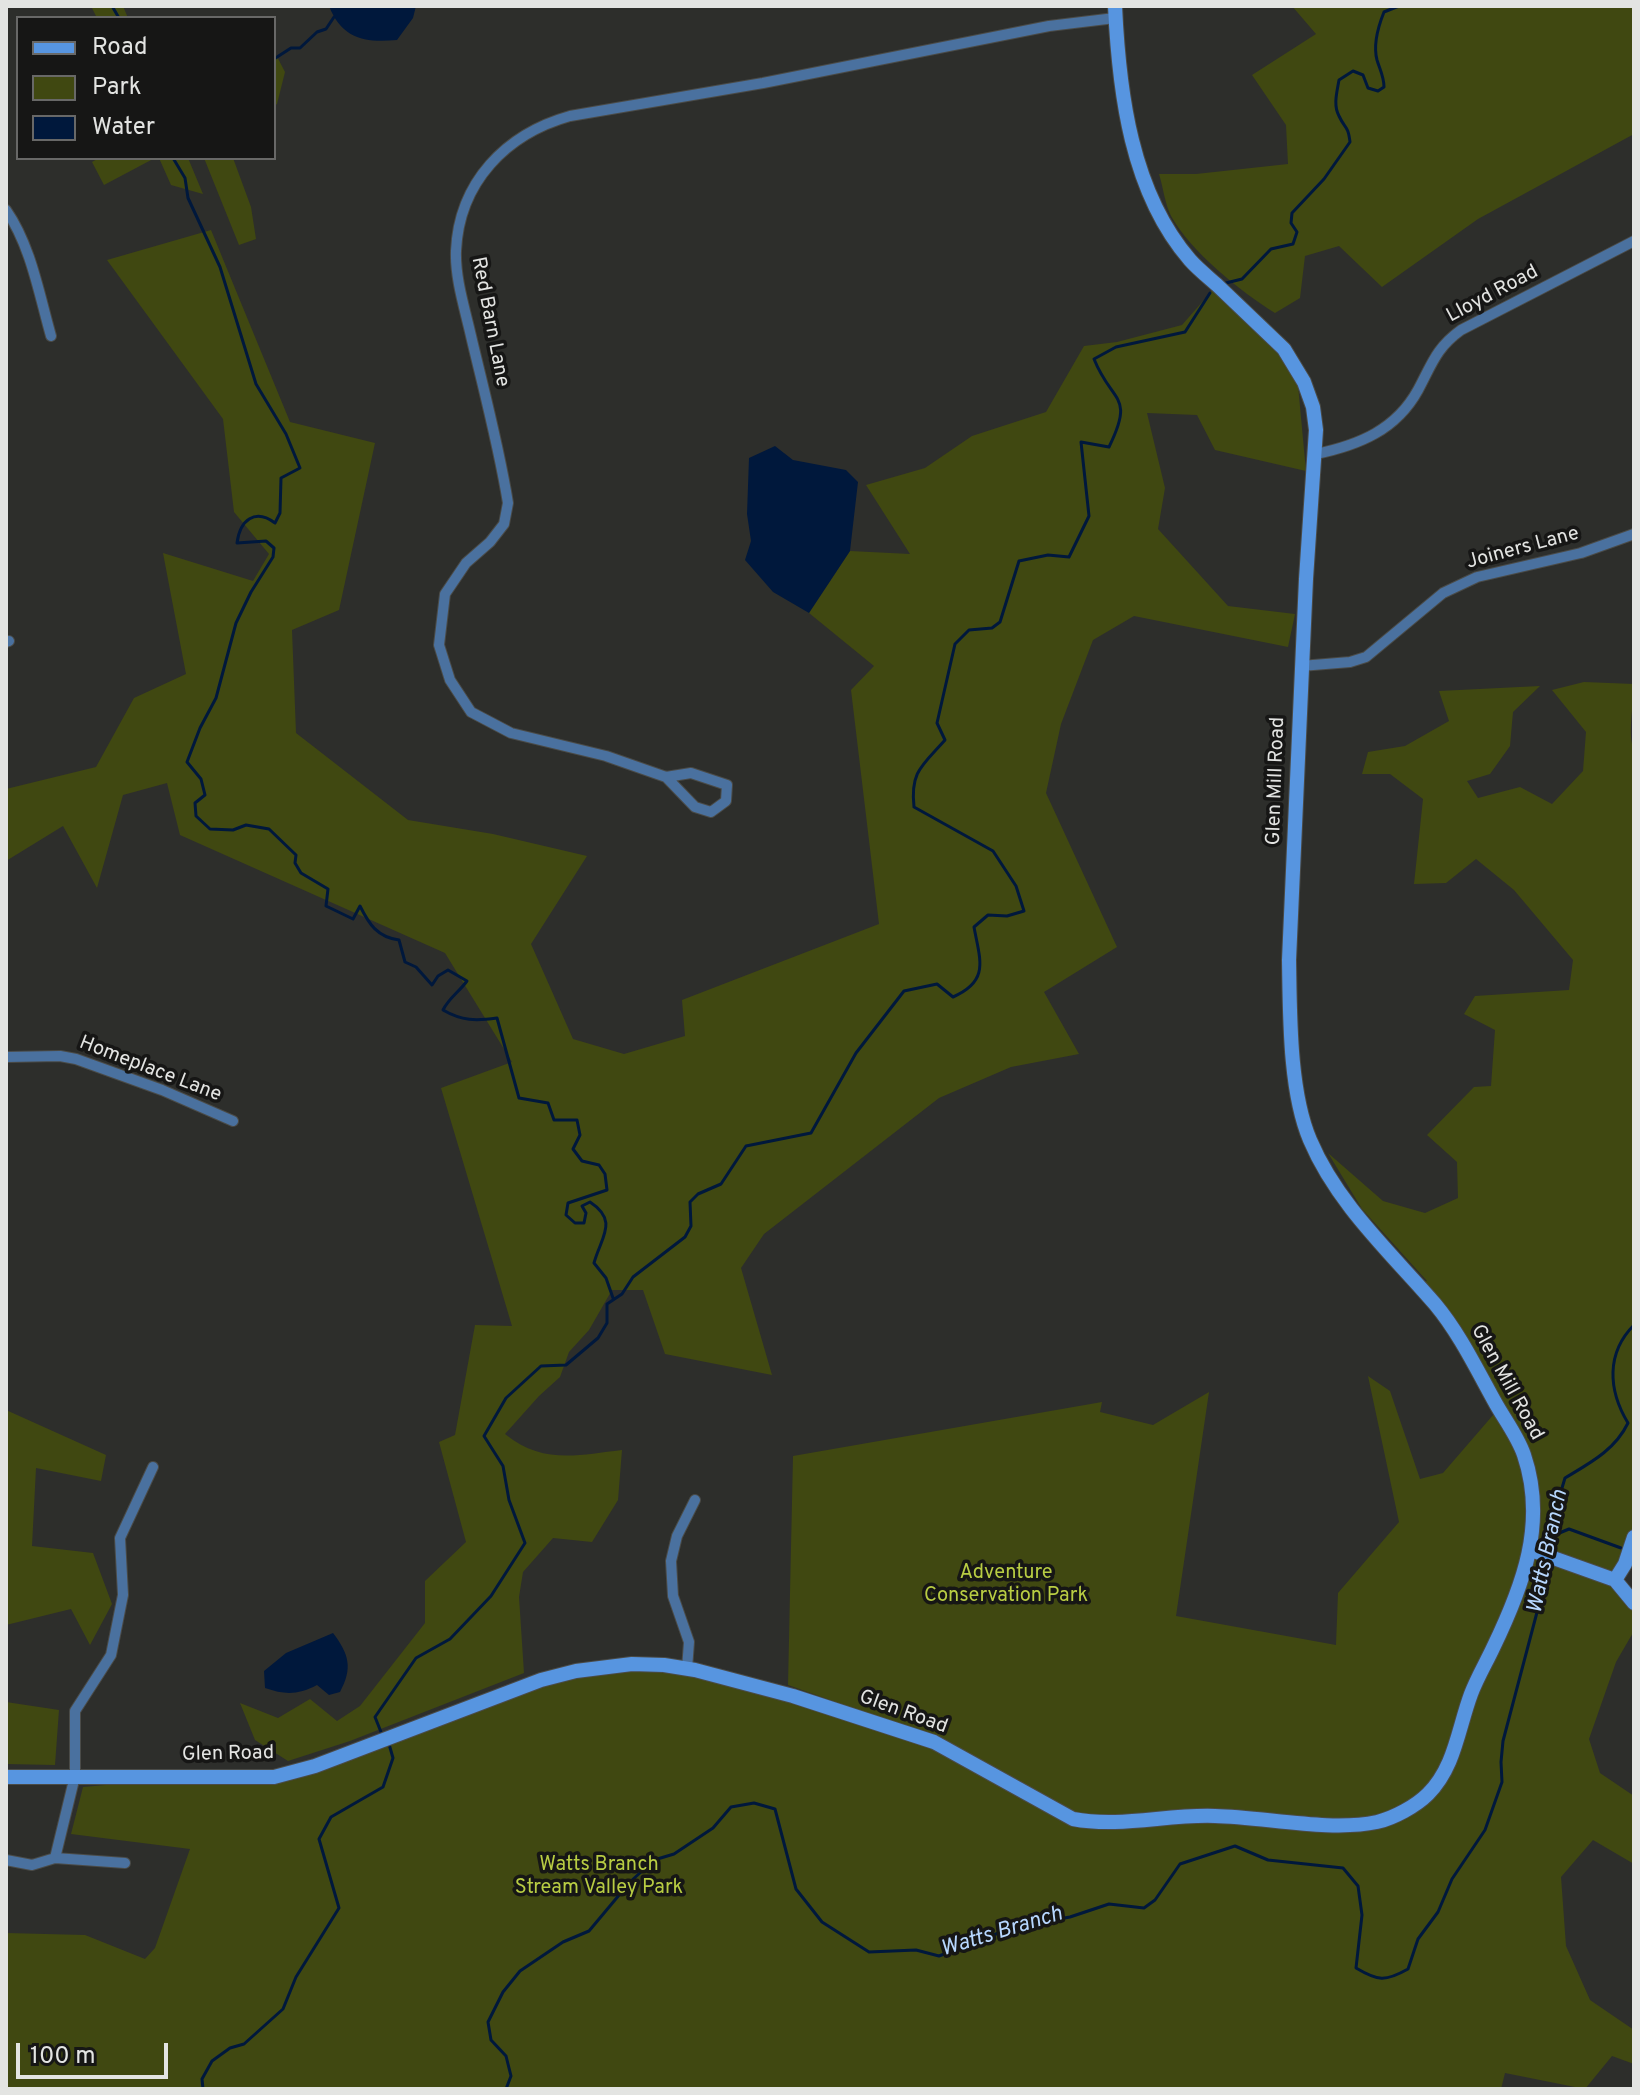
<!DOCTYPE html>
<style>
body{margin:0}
#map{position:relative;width:1640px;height:2095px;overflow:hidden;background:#2d2e2b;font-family:Overpass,sans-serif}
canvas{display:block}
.frame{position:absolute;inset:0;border:8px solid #e3e4e2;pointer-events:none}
.legend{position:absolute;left:16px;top:16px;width:260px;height:144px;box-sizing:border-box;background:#161615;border:2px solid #686867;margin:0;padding:10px 14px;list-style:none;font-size:24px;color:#e3e4e2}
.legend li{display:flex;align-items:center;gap:16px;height:40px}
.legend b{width:40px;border:2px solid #686867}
.scale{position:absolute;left:16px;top:2043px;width:152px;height:36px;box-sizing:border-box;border:4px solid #e3e4e2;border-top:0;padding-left:10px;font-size:24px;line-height:28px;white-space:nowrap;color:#e3e4e2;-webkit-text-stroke:6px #161615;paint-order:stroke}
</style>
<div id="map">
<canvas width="1640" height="2095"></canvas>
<div class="frame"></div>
<ul class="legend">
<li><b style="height:10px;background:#5795e0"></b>Road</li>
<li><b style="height:22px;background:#404811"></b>Park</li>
<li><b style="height:22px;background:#00183c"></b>Water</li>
</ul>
<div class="scale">100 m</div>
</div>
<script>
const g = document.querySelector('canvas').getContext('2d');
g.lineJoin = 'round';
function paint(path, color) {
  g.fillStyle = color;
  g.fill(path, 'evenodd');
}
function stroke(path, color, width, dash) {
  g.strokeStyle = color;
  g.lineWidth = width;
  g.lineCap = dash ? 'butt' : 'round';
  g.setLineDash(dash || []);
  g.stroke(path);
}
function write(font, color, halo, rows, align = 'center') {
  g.font = font + ' Overpass,sans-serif';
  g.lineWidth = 7;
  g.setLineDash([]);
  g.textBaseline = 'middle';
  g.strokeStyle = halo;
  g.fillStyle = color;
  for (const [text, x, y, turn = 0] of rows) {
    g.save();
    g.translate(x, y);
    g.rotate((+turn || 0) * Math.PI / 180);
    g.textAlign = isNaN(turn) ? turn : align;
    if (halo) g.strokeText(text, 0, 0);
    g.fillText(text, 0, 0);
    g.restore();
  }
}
paint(new Path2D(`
 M91 6H123L128 18H97Z
 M1292 6H1634V134L1478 219 1382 287 1339 246 1305 256 1300 298 1275 313C1240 291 1191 252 1171 216 1165 204 1163 187 1159 174H1196L1288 164 1286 125 1252 75 1316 34Z
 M274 51 285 72 277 104 274 106Z
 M99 158H153V159L104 185 92 162Z
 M159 158H188L203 194 171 185Z
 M204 158H233L251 207 256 239 239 245Z
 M211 230 290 422 375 443 339 610 292 630 296 733 408 820 493 834 587 856 531 944 573 1039 624 1054 685 1036 682 1000 879 924 851 690 874 666 809 613 850 551 910 554 866 485 925 468 972 436 1046 412 1084 346 1117 342 1182 325 1217 285 1296 364 1306 471 1215 450 1197 415 1147 413 1165 488 1158 529 1228 606 1295 614 1288 647 1134 616 1093 640 1061 724 1046 793 1117 947 1044 992 1079 1054 1011 1067 939 1098 764 1234 741 1268 772 1375 665 1354 643 1290H612L589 1330 569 1352 560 1377 539 1396 505 1434C543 1465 578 1455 622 1450L618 1500 592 1542 553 1538 523 1572 519 1597 524 1673 350 1741 288 1761 255 1740 240 1703 278 1718 310 1699 337 1721 360 1706 425 1623V1581L466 1542 439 1442 455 1435 475 1325 512 1326 441 1088 512 1062 445 953 180 835 167 783 123 795 97 888 63 826 6 861V789L96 767 134 698 186 674 163 553 253 581 269 554 234 512 223 419 107 260Z
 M1584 682 1634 684C1634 702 1627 736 1634 749V1537L1616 1580 1634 1603V1631L1616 1662 1589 1739 1600 1773 1634 1796V1864L1593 1840 1561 1877 1566 1946 1590 2000 1634 2030V2064L1612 2056 1585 2089 1505 2073 1501 2089H6V1933L85 1935 145 1959 155 1948 190 1849 71 1834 83 1787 195 1777H274L552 1669 610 1664 664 1665 945 1741 788 1685 793 1456 1102 1402 1100 1412 1153 1425 1209 1392 1176 1616 1336 1645 1338 1593 1399 1522 1368 1376 1390 1391 1420 1479 1443 1473 1500 1407 1421 1282 1427 1281 1362 1209 1328 1153 1383 1201 1425 1213 1458 1198 1457 1162 1427 1135 1474 1087 1491 1086 1495 1030 1464 1014 1475 996 1569 990 1573 960 1514 890 1476 859 1446 883 1414 884 1423 799 1390 774H1362L1368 752 1405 746 1449 721 1439 691 1540 686 1513 712 1510 746 1490 774 1467 781 1478 798 1520 787 1552 804 1583 771 1586 732 1552 690Z
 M6 1410 106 1455 101 1481 36 1468 32 1546 93 1553 112 1604 90 1645 71 1609 6 1625Z
 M6 1702 59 1710 55 1765 6 1764Z`), '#404811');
paint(new Path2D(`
 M329 6H416L413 18 397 40C365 43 342 39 329 6Z
 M775 446 793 460 846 470 858 482 850 551 809 613 773 592 745 560 751 541 747 514 749 458Z
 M333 1633C349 1654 353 1668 340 1692L329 1695 317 1685C298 1695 285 1695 265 1688L264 1671 286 1653Z`), '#00183c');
stroke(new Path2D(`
 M112 6 119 18
 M274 59 291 48H300L317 32 326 29 334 17
 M173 158 185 178 188 198 220 267 256 384 286 434 300 468 281 478 280 513 275 523C255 508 240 520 237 543L266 541 274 548 273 557 251 592 236 623 216 698 200 728 187 762 201 779 205 795 195 803 196 816 210 829 233 830 246 825 269 829 296 855 295 863 301 873 328 889 326 906 353 919 360 906C369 924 377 937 399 940L405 962 416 967 432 985 438 976 448 970 467 981C459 992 449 998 443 1010 462 1021 476 1021 497 1018L519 1098 548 1103 554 1120H577L580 1135 573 1149 582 1161 599 1165 605 1174 607 1190 568 1203 566 1215 575 1223H584L586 1213 582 1206 590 1202C619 1221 601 1237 594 1263L606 1278 613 1298
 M1226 283 1242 279 1271 249 1293 244 1297 232 1291 223 1292 213 1324 179 1350 142C1348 125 1345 129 1339 116 1333 105 1337 92 1339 80L1353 71 1363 75 1368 88 1378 91 1384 87C1384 77 1380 70 1377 60 1373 45 1378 27 1384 12L1399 6
 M1557 1534 1569 1529 1621 1548
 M1553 1552 1559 1498 1565 1478C1590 1463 1615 1450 1628 1423 1608 1390 1606 1353 1634 1325
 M381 1732 375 1717 416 1658 450 1639 491 1596 525 1543 509 1500 503 1466 484 1436 506 1398 541 1366 566 1365 598 1338 607 1323V1304L622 1294 633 1277 685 1237 691 1226 690 1202 698 1194 721 1184 746 1146 811 1133 856 1053 904 991 937 984 953 997C990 981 980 960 974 927L988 915 1007 916 1024 911 1016 886 993 851 914 807C910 771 923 765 945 740L937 723 955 644 969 630 992 628 1000 622 1019 561 1048 555 1069 557 1089 516 1081 442 1109 447C1135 394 1112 404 1094 359L1116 347 1185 332 1210 293
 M203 2089 202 2079 212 2061 230 2048 244 2044 283 2009 296 1977 339 1908 319 1839 331 1817 383 1787 393 1758 389 1744
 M506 2089 511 2076 506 2056 491 2040 488 2022 503 1992 520 1971 563 1942 589 1931 630 1882 654 1860 674 1854 713 1828 731 1807 754 1803 775 1809 796 1889 822 1922 869 1952 916 1950 939 1956 1014 1927 1070 1917 1109 1904 1144 1908 1155 1900 1180 1864 1235 1846 1268 1860 1343 1868 1358 1886 1362 1915 1356 1968C1378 1981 1385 1982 1408 1969L1418 1939 1438 1912 1452 1879 1485 1830 1502 1782 1501 1762 1503 1741 1550 1563`), '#00183c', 3);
const minor = new Path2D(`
 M6 210C31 246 39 294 51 336
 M1316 454C1359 445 1396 430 1418 390 1432 364 1436 348 1461 330L1634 241
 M6 642 9 641
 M1301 666 1350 662 1366 657 1443 593 1477 577 1581 553 1634 534
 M666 777 695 807 711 812 726 801 727 785 691 773 666 777 606 756 511 733 471 712 450 680 439 645 445 594 466 563 490 542 504 524 508 503C499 447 484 391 471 336 465 309 455 279 456 251 459 182 506 134 570 116L763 83 1049 26 1115 18
 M6 1057 60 1056 76 1059 162 1090 233 1121
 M687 1669 689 1642 673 1596 671 1561 677 1536 695 1500
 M55 1858 125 1863
 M6 1860 32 1865 55 1858 75 1776V1711L111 1655 123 1595 120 1538 153 1467`);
const secondary = new Path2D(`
 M1531 1550 1615 1580
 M1615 1580 1625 1564 1634 1537
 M1615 1580 1634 1603
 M6 1777H274L315 1766 541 1680 576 1671 632 1664 664 1665 695 1670 793 1696 934 1742 1073 1819C1121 1828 1167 1814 1215 1816 1265 1817 1330 1832 1377 1822 1394 1818 1416 1806 1428 1794 1455 1767 1458 1729 1471 1694 1477 1678 1486 1663 1493 1648 1523 1586 1547 1523 1524 1455 1518 1437 1505 1420 1496 1404 1477 1370 1460 1334 1435 1304 1391 1253 1337 1204 1310 1140 1289 1091 1290 1013 1289 960L1306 579 1316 430 1313 407 1304 382 1284 349C1261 327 1239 306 1217 285 1208 277 1198 269 1190 260 1131 192 1119 92 1115 6`);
stroke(minor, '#4a4b48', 12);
stroke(secondary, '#4a4b48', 16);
stroke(minor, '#4a719f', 10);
stroke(secondary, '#5795e0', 14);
write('20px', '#e3e4e2', '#161615', [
 ["Lloyd Road",1493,295,-28],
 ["Red Barn Lane",489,322,79],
 ["Joiners Lane",1523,549,-15],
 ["Glen Mill Road",1277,781,-88],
 ["Homeplace Lane",150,1070,21],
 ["Glen Mill Road",1506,1383,61],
 ["Glen Road",903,1713,20],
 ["Glen Road",228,1755,-1]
]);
write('20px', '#b8cc43', '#161615', [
 ["Adventure",1006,1574],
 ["Conservation Park",1006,1597],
 ["Watts Branch",599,1866],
 ["Stream Valley Park",599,1889]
]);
write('italic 22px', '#b7d7fe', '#161615', [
 ["Watts Branch",1549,1552,-78],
 ["Watts Branch",1002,1933,-17]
]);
</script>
